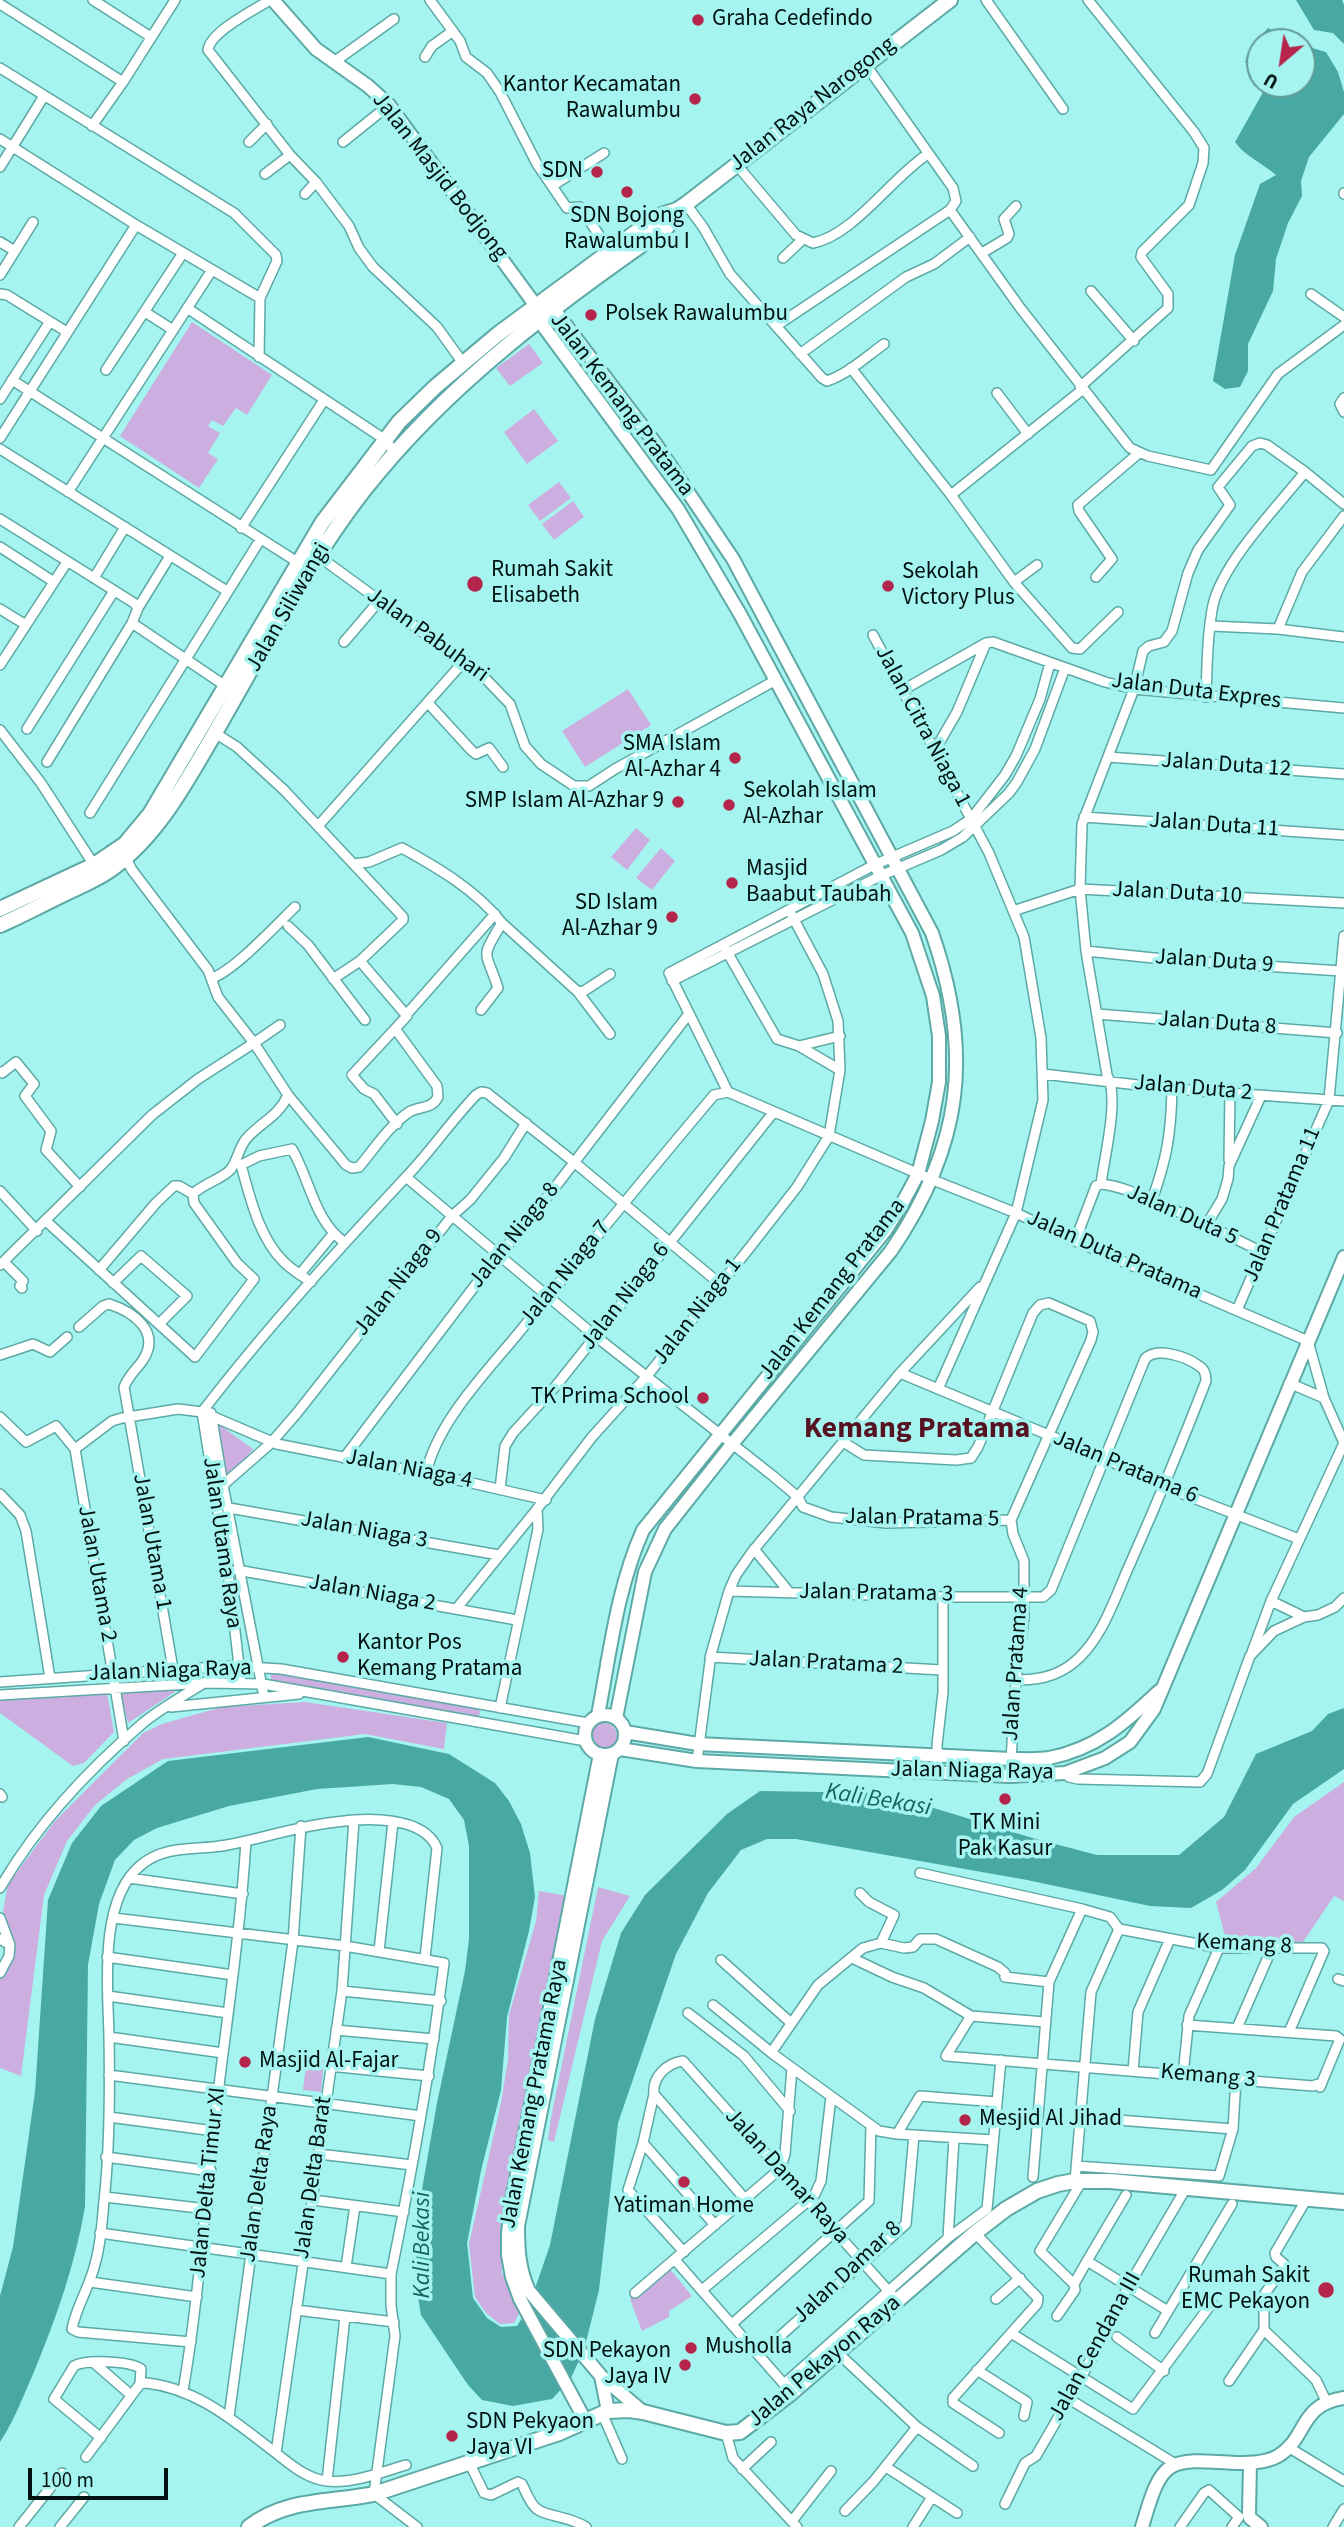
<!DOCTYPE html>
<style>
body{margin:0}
#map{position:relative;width:1344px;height:2527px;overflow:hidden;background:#a6f4ef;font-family:"Source Sans 3",sans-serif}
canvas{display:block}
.north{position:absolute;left:1246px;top:28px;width:70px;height:70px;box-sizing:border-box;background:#a6f4ef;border:2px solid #649a96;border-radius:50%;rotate:209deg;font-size:19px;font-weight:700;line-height:28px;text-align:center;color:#001211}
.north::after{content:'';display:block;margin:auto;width:24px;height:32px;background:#b5244b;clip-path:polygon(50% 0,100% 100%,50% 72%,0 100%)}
.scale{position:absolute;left:28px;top:2468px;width:140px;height:32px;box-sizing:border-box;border:4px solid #001211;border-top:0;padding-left:9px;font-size:21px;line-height:24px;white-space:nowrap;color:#001211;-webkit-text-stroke:5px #a6f4ef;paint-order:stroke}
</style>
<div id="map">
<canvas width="1344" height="2527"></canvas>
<div class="north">U</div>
<div class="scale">100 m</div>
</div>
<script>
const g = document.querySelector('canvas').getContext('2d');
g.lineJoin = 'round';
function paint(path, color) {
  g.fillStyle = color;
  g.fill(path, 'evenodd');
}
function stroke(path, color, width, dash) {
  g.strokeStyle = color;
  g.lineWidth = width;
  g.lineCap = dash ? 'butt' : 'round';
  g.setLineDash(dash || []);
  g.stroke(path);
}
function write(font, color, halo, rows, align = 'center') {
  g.font = font + ' "Source Sans 3",sans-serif';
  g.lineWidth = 7;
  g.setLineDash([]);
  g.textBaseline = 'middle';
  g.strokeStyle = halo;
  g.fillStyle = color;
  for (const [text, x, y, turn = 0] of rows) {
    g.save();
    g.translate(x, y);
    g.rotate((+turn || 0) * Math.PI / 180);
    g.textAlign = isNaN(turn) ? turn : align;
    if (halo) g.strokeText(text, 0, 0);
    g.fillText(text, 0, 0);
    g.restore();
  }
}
paint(new Path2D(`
 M192 322 272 375 247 415 236 408 223 426 212 420 208 426 220 433 208 453 218 459 199 488 120 436Z
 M529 344 543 363 510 386 496 368Z
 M534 409 558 441 527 464 504 432Z
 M559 482 571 498 540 521 528 505Z
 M573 501 584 517 554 540 542 524Z
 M628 689 651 725 585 767 562 731Z
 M636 828 650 840 627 870 611 857Z
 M661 848 675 861 652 890 636 878Z
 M213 1420 253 1449 225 1482Z
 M271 1673 475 1708 480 1711 479 1717 473 1720 273 1683 271 1681Z
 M175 1688V1692L128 1723 121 1694Z
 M107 1693 114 1732 84 1763 73 1766 0 1713V1698Z
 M305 1702 447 1723 444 1749 365 1734 163 1759 127 1779 95 1805 67 1841 44 1895 21 2076 0 2068V1976L12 1939 3 1911 8 1884 55 1821 143 1733 162 1724 222 1707Z
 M591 1736a13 13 0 1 1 26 0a13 13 0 1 1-26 0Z
 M1344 1782V1901L1334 1896 1301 1945 1228 1947 1216 1902 1256 1868 1294 1817Z
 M598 1887 630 1896 602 1941 554 2142 548 2140 551 2118Z
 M539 1891 568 1896 524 2102 500 2232 502 2273 521 2310 514 2323 500 2324 486 2313 475 2297 469 2244 501 2103 508 2060 509 2015 536 1921Z
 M307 2058 324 2060 321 2092 303 2090Z
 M669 2268 692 2296 669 2311V2317L642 2331 630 2299Z`), '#ccafe0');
paint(new Path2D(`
 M1296 0H1342L1344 5V44L1333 33 1314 30Z
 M1268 28 1296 42H1260V73L1245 62 1253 45Z
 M1302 45 1326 52 1338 72 1344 92V114L1309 157 1301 181 1302 196 1288 223 1276 259 1273 291 1248 344V371L1240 387 1225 389 1213 381 1235 255 1260 184 1276 175C1262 163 1245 156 1235 142L1262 94 1265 84H1302Z
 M1344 1708V1769L1293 1804 1245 1870 1222 1890 1191 1908 1150 1906 1027 1880 796 1839H767L741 1850 708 1893 676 1954 618 2123 599 2290 584 2350 570 2380 552 2399 513 2406 482 2400 468 2385 421 2315 418 2297 415 2230 437 2103 465 1971 469 1939V1846L464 1820 449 1799 421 1787 393 1784 317 1789 229 1806 157 1828 134 1840 115 1860 99 1904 88 1965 85 2207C75 2265 56 2319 33 2374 23 2397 14 2421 0 2442V2296L13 2247 35 2092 48 1900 72 1843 101 1806 168 1761 368 1737 449 1754 495 1783 509 1801 521 1824 530 1853 535 1897 529 1931 507 2017 501 2090 481 2171 467 2243 473 2298 487 2318 501 2327 517 2326 528 2309 550 2245 595 2019 621 1933 645 1895 727 1814 760 1791 884 1793 1036 1839 1097 1855H1179L1224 1817 1256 1754 1312 1731 1328 1714Z`), '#48a8a4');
const street = new Path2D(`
 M93 0 151 37
 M270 0C254 10 210 32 208 50L290 155 316 182 349 226 359 248 373 267 437 327 463 363
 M430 0 460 41 466 57 487 73 500 92 537 164 567 208 580 207 610 251
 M986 0 1063 109
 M0 4 123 82
 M425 57 432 46 453 31
 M334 62 394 19
 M0 68 234 213 276 255 277 261 260 298 259 357
 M92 126 123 82 175 0
 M0 139 136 225 260 298
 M249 142 267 124
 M343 142 389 105
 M736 164 796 235 813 243C854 235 892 177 928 154
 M0 167 44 96
 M265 174 290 155
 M552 186 604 153
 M1344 193V194
 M305 194 316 182
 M686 204 703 227 730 274 822 378 827 381C848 374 866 357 884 344
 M950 210 1021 309 1130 448 1148 456 1211 470 1278 374 1344 325
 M0 242 15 251
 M982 253 1007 238 1009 234 1004 219 1016 206
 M783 258 802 240
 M0 275 33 222
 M1091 291 1134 341
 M0 294 7 295 67 332
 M1311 294 1344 317
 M187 308 384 439 395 452
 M145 312 173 330
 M776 326 950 210 956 201 953 188 866 65
 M800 354 906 277 934 264 970 237
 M851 368 951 495 1082 390
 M106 370 183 253
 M12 380 302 565
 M1080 387 1168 308V294L1141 257 1142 252 1189 205 1203 163 1204 148 1194 132 1088 0
 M997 393 1028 434
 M1344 398 1340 404 1344 412
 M0 399 49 323
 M0 438 136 225
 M0 449 227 591
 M68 492 212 270
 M951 495 1014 582 1072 648 1080 649 1118 612
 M0 519 134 603 138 608 132 623 47 762
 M241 528 324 400
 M0 547 54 582
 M317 555 483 676 510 704 525 746 541 764 574 786H589L615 769 776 680
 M1096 577 1112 559 1079 511 1078 505 1139 453
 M94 578 125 527
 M1014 582 1037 565
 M138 608 170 556
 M0 609 26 625
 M132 623 227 687
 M1211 626 1278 629 1344 637
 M1278 629 1302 572 1344 516
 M873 635 989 853 1024 937 1041 1038 1043 1100 1016 1213 938 1389
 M344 642 379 601
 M986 643 993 642 1105 682 1134 689 1344 708
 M1050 663 1040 699 1016 756 1005 775 971 819 953 831 874 865 669 973 728 1092 933 1180 1016 1213 1075 1241 1308 1341 1324 1398 1344 1443
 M0 665 67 562
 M903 690 986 643 957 712 935 750
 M1206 697C1207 668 1207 634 1213 605 1223 562 1277 507 1305 472
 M428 703 472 751 476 754 489 748 503 767
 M27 729 114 591
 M0 730 41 783 94 865
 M215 733 237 747 284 790 403 917V920L360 961 407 1016 352 1075 364 1089 374 1094 397 1124
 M1108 757 1344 774
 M90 813 260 540
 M1084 817 1344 835
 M319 825 465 660
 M125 857 132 870 208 970 218 997 254 1043 280 1025
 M354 864 369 862 402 848C438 868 476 890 502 923 479 960 486 950 498 988L481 1010
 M1013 911 1080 889 1344 903
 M502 923 578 992 584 991 610 974
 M288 926 308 945 365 1020
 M726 950 777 1039 799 1046 840 1070
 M1086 951 1173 960 1341 971
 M212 978C234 971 277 924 295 907
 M333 979 360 961
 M672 981 880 876 941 850 963 837 1009 793 1017 782 1035 749 1065 668
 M578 992 610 1034
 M407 1014 495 914
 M1097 1014 1337 1033
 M799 1046 840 1036
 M0 1072 2 1073 16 1062 34 1084 25 1096 51 1131 46 1150 80 1187
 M1043 1074 1172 1089 1344 1101
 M1229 1160 1230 1093
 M406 1177 594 1335 773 1476 798 1497 803 1507 831 1517 886 1523 1011 1520
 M1101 1184C1104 1158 1120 1097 1107 1075L1086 951 1080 889 1082 824 1134 689 1143 651 1149 646 1164 642 1172 631 1188 573 1198 550 1230 505 1218 487 1252 446 1260 443 1267 445 1305 472 1344 504
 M1101 1184C1121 1186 1140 1195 1158 1203 1193 1218 1228 1235 1262 1252
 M0 1191 37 1231
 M193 1194C202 1184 223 1179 231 1169 237 1161 239 1148 246 1139 261 1122 279 1116 288 1095
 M1152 1200C1167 1158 1171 1134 1172 1089
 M46 1221 195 1357 254 1279 237 1263 194 1203 193 1194
 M1207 1224 1222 1199 1228 1179 1229 1166 1261 1096
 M1075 1241 1096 1186 1101 1184
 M4 1262 23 1281 20 1286 22 1288
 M0 1265 152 1115 198 1079 254 1043 288 1095 346 1165 352 1168 359 1167C374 1149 390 1125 409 1112 420 1106 432 1109 438 1097L437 1086 396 1030
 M99 1270 156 1203 174 1186H179L193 1194
 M300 1274 333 1234
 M311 1282C302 1276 292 1270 284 1262 259 1238 250 1197 241 1165L259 1156 292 1149C310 1180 314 1220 344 1242
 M113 1283 141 1256 187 1296 159 1324
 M1237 1310 1329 1100 1344 936
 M79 1327 103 1306 109 1304C134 1312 161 1332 143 1360 136 1370 129 1375 124 1387L173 1669
 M0 1355 33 1344 50 1352 67 1337
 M900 1373 1106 1459 1165 1487 1299 1539
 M1289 1383 1324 1398
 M211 1413 223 1485 264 1697
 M0 1417 26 1442 56 1426 75 1449
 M843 1442 864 1455 956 1460 971 1458 978 1447 1033 1313 1040 1305 1049 1303 1090 1321 1093 1332 1091 1340 1011 1520 1013 1534 1024 1561V1616L1016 1680 1010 1776
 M75 1449 112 1421 122 1418 178 1409 202 1412 277 1444 463 1481 546 1500
 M75 1449 124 1741
 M344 1458 480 1279 556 1186 688 1015
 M426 1473C439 1418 490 1369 525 1325 587 1248 650 1171 714 1095L728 1092
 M223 1485 271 1443 297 1413 452 1216 470 1200 504 1158 526 1123
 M500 1489 505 1446 513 1433 555 1387 773 1113
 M0 1494 20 1515 26 1531 50 1678
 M229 1508 499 1555
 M754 1549 789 1592
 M237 1570 517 1620
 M729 1591 943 1597H1043L1051 1590 1145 1359C1156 1346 1187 1357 1199 1366 1205 1369 1206 1375 1206 1381 1182 1443 1157 1503 1130 1564 1115 1597 1102 1641 1072 1664 1055 1677 1037 1680 1016 1680
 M1271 1601 1304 1617
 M457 1608 537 1509
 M1252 1652 1271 1601 1344 1443
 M710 1657 942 1670
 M0 1682 229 1666 281 1669 588 1723
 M241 1682 229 1581 202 1412C265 1330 336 1252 406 1177 431 1151 451 1121 476 1095L481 1092 487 1093 574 1162 720 1284
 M0 1695 207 1683 263 1684 586 1741
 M171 1707 299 1694
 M500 1708 538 1529 537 1509 592 1437 647 1376 747 1251 797 1187 829 1136 840 1070 838 1021 823 974 789 910
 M697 1761 711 1654 729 1591 736 1575 752 1552 900 1373 980 1287
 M938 1773 937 1745 943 1692V1597
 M1065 1773 1069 1777 1078 1779 1200 1782 1207 1774 1250 1656 1274 1631 1304 1617 1318 1615 1335 1607 1344 1598
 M0 1794 2 1797
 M920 1873 1082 1909 1049 1982 1033 2177
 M129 1878 243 1894
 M0 1888C36 1826 89 1769 143 1723 169 1702 201 1687 228 1667
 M860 1893 869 1902 894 1915 881 1943
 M1082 1909 1110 1917 1119 1929 1219 1948H1322L1324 1951 1289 2032
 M0 1918 10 1945
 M114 1918 345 1946 444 1963C431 2067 412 2171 391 2274V2305L395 2336 374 2494 417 2527
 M0 1939 10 1945 9 1956 0 1973
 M379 1951 393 1822
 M107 1957 233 1975
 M852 1958 892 1977 924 1988 971 2016 1045 2022
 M721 1960 790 2022
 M1338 1979 1344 1981
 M342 1991 441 2001
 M108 1996 228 2013
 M713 2005 773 2054
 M688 2013 744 2056 790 2111
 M971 2016 946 2056 1313 2086 1318 2084 1320 2087 1340 2039 1336 2036 1187 2025
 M1237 2028 1272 1948
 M336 2030 434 2039
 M109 2037 223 2053
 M329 2066 429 2076
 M1133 2071 1138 2012 1170 1939
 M109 2075 421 2116
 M1183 2075 1189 2016 1219 1948
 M654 2094 745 2199
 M109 2117 214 2131
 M1080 2117 1233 2129
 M897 2134 920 2096 997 2102
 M993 2140 897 2134 879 2131 773 2054V2050L818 1985 863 1948 881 1943 904 1948 913 1947 920 1939H936L998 1967 1005 1973V1977L1049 1982
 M643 2143 715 2225
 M319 2154 412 2165
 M106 2157 211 2171
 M1076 2166 1219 2176 1233 2129 1236 2079
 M1075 2181 1091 1992 1119 1929
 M1126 2195 1087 2261 1168 2311
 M105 2197 207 2209
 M313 2200 404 2212
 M100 2233 391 2274
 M975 2233 1038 2298 1037 2304 953 2398V2403L999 2433
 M948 2238 954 2138
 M684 2252 628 2190 643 2143 654 2094C652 2077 667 2063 683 2061L893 2296
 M675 2260 784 2384 948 2238 987 2209 1001 2060
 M346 2267 355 2206
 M90 2282 197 2297
 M1074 2284 1087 2261
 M702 2290 808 2201 815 2194 821 2181 831 2097
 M635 2293 780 2169 785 2154 792 2068
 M996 2299 1020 2278
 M296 2310 394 2322
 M1057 2316 1075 2290 1074 2284 1040 2251 1082 2181
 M732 2324 869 2201 871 2126
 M1264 2330V2295L1285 2265 1276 2257 1275 2253 1306 2200
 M1264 2330 1316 2380 1327 2403
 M1011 2333 1133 2409 1212 2303
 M1155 2333 1232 2204
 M1117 2337 1164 2371
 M191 2342 78 2332 72 2329C76 2307 90 2286 95 2264 101 2244 102 2222 104 2201 110 2147 110 2091 109 2037 108 1988 98 1900 141 1865 166 1844 197 1851 227 1845 264 1838 298 1826 336 1822 365 1818 423 1815 437 1848L425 1958
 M838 2353 917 2427 873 2482 845 2511
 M759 2355 906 2224 914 2135
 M93 2362 131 2395
 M977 2370 1027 2402 1024 2416
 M1229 2381 1264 2330
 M183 2391C198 2304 204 2215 214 2127 225 2031 240 1937 246 1841
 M1069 2399 1174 2463
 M602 2413 622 2459
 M229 2417 293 1941 301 1826
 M917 2427 973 2466
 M726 2433 733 2458 797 2527
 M101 2438 54 2399 74 2366C85 2359 131 2361 141 2369L140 2384
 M1288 2447 1344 2481
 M276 2453 342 1991 354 1820
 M86 2457 140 2384 146 2383C196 2388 234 2421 272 2450 289 2463 306 2479 327 2481 353 2484 382 2472 406 2465
 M469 2462 484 2493 491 2495 518 2482 522 2484C526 2492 530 2504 537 2509 545 2516 571 2517 586 2527
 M886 2467 957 2513
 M742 2469 771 2442
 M327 2481 345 2317
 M1005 2504 1025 2463 1036 2456 1081 2378 1128 2287 1186 2188
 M792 2521 831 2471
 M19 2527 62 2473
 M60 2527 84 2497
 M913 2527 932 2497
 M1180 2527 1204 2493 1209 2490 1239 2517 1232 2527
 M1333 2527 1344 2509`);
const secondary = new Path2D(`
 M273 0 316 49 368 86 389 105 536 306 538 319 678 509 740 614 912 933 933 996 939 1036V1082L932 1121 918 1174 903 1202 885 1231 643 1530C617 1588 610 1653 598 1715
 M547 307 553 308 655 443 733 559 932 933C974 1053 962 1147 891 1251L733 1443 665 1529 645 1572 616 1718
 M585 1735a20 20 0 1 1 40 0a20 20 0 1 1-40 0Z
 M625 1732 698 1744 1011 1759C1023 1759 1037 1760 1049 1758 1096 1749 1125 1723 1159 1691
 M620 1749 697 1761 1010 1776 1065 1773 1105 1758 1130 1742 1154 1709 1344 1257
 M612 1754 518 2226C518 2250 519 2269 529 2291L601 2376 643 2412
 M601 2376 608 2411
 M585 2420 520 2299 512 2277 508 2255V2233L512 2200 600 1754
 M1250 2463 1249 2514 1250 2518 1261 2527
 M1142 2527C1162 2458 1166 2458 1236 2463 1250 2463 1265 2463 1278 2456 1308 2438 1298 2405 1344 2398`);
const primary = new Path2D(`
 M0 909 94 865 125 844 150 814 322 523 399 422 435 387 498 334 658 216 677 210 686 204 950 0
 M0 925C21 916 41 905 62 895 80 886 97 880 113 868 156 836 183 788 209 743 258 659 305 566 364 490 448 383 556 304 667 227L677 210
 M249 2527C287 2498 330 2503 374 2494L559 2433 608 2411 629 2410 643 2412 726 2433 740 2432 791 2393 975 2233 1006 2209 1037 2191 1058 2184 1075 2181H1110L1344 2202`);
stroke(street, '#5ca9a5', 12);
stroke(secondary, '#5ca9a5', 16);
stroke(primary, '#5ca9a5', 18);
stroke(street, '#fff', 9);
stroke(secondary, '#fff', 12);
stroke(primary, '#fff', 14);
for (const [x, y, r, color] of [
 [698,20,7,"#b5244b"],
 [695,99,7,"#b5244b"],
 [597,172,7,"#b5244b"],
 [627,192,7,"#b5244b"],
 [591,315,7,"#b5244b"],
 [475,584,9,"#b5244b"],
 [888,586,7,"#b5244b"],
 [735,758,7,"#b5244b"],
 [678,802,7,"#b5244b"],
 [729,805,7,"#b5244b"],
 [732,883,7,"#b5244b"],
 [672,917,7,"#b5244b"],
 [703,1398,7,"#b5244b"],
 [343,1657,7,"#b5244b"],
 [1005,1799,7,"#b5244b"],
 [245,2062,7,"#b5244b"],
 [965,2120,7,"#b5244b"],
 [684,2182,7,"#b5244b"],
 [1326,2290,9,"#b5244b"],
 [691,2348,7,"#b5244b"],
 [685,2365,7,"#b5244b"],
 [452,2436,7,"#b5244b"]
]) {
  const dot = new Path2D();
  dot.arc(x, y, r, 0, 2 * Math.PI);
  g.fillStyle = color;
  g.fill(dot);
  stroke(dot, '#a6f4ef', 2.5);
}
write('23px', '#001211', '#a6f4ef', [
 ["Graha Cedefindo",712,20],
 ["Kantor Kecamatan",681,86,"right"],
 ["Rawalumbu",681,112,"right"],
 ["SDN",583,172,"right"],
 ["SDN Bojong",627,217,"center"],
 ["Rawalumbu I",627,243,"center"],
 ["Polsek Rawalumbu",605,315],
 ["Rumah Sakit",491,571],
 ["Elisabeth",491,597],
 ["Sekolah",902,573],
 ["Victory Plus",902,599],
 ["SMA Islam",721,745,"right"],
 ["Al-Azhar 4",721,771,"right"],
 ["Sekolah Islam",743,792],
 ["Al-Azhar",743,818],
 ["SMP Islam Al-Azhar 9",664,802,"right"],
 ["Masjid",746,870],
 ["Baabut Taubah",746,896],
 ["SD Islam",658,904,"right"],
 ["Al-Azhar 9",658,930,"right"],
 ["TK Prima School",689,1398,"right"],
 ["Kantor Pos",357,1644],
 ["Kemang Pratama",357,1670],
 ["TK Mini",1005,1824,"center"],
 ["Pak Kasur",1005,1850,"center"],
 ["Masjid Al-Fajar",259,2062],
 ["Mesjid Al Jihad",979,2120],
 ["Yatiman Home",684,2207,"center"],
 ["Rumah Sakit",1310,2277,"right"],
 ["EMC Pekayon",1310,2303,"right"],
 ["Musholla",705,2348],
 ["SDN Pekayon",671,2352,"right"],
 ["Jaya IV",671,2378,"right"],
 ["SDN Pekyaon",466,2423],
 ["Jaya VI",466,2449]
], 'left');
write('23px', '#001211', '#a6f4ef', [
 ["Jalan Raya Narogong",813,105,-38],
 ["Jalan Masjid Bodjong",439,177,52],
 ["Jalan Kemang Pratama",621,405,53],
 ["Jalan Siliwangi",289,608,-60],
 ["Jalan Pabuhari",427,636,36],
 ["Jalan Duta Expres",1196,692,7],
 ["Jalan Citra Niaga 1",922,727,62],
 ["Jalan Duta 12",1226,766,4],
 ["Jalan Duta 11",1214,826,4],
 ["Jalan Duta 10",1177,894,3],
 ["Jalan Duta 9",1214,962,4],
 ["Jalan Duta 8",1217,1024,4],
 ["Jalan Duta 2",1193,1089,5],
 ["Jalan Pratama 11",1283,1205,-67],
 ["Jalan Duta 5",1182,1216,24],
 ["Jalan Niaga 8",515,1236,-51],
 ["Jalan Duta Pratama",1114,1256,24],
 ["Jalan Niaga 7",566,1274,-51],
 ["Jalan Niaga 9",399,1283,-52],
 ["Jalan Kemang Pratama",833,1290,-52],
 ["Jalan Niaga 6",626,1297,-52],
 ["Jalan Niaga 1",698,1312,-52],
 ["Jalan Pratama 6",1125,1468,23],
 ["Jalan Niaga 4",409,1470,11],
 ["Jalan Pratama 5",922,1519,1],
 ["Jalan Niaga 3",364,1531,10],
 ["Jalan Utama 1",151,1542,80],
 ["Jalan Utama Raya",221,1543,82],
 ["Jalan Utama 2",96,1574,80],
 ["Jalan Niaga 2",372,1594,10],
 ["Jalan Pratama 3",876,1594,1],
 ["Jalan Pratama 2",826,1664,3],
 ["Jalan Pratama 4",1017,1664,-86],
 ["Jalan Niaga Raya",170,1672,-2],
 ["Jalan Niaga Raya",972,1772,1],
 ["Kemang 8",1244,1945,3],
 ["Kemang 3",1208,2077,5],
 ["Jalan Kemang Pratama Raya",535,2094,-79],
 ["Jalan Damar Raya",786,2177,48],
 ["Jalan Delta Barat",314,2178,-82],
 ["Jalan Delta Timur XI",209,2183,-84],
 ["Jalan Delta Raya",260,2184,-82],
 ["Jalan Damar 8",848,2273,-43],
 ["Jalan Cendana III",1096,2347,-61],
 ["Jalan Pekayon Raya",825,2362,-40]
]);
write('italic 24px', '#136360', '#a6f4ef', [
 ["Kali Bekasi",878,1801,9],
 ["Kali Bekasi",424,2245,-90]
]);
write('bold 30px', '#571222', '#a6f4ef', [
 ["Kemang Pratama",917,1430]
]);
</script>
